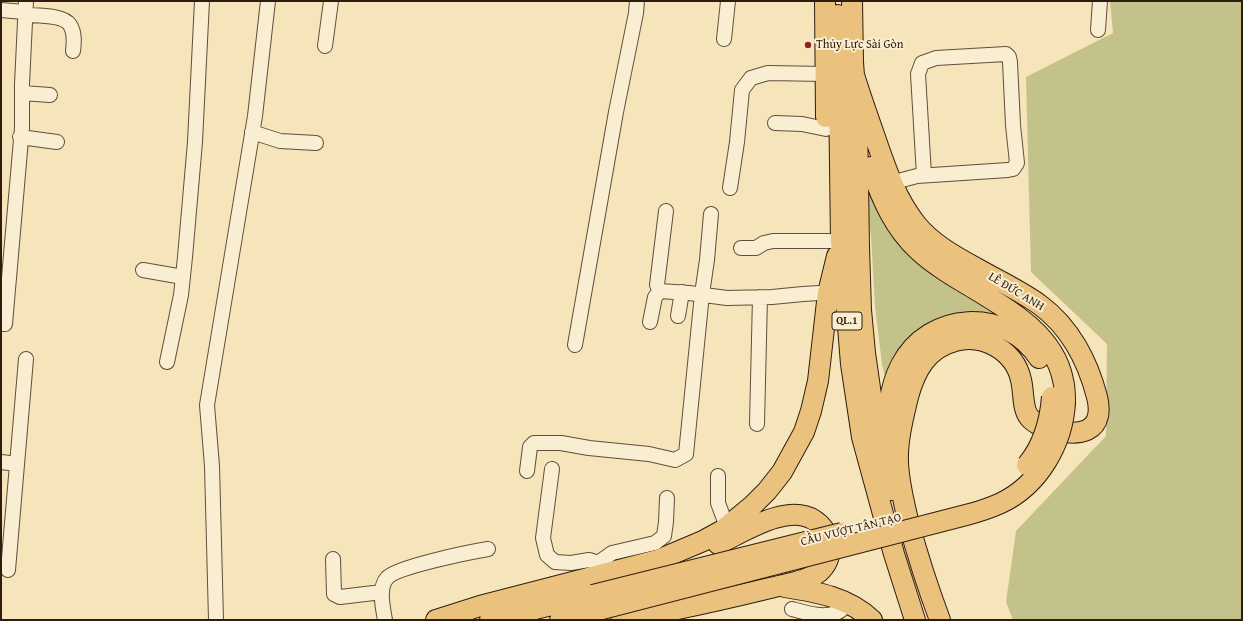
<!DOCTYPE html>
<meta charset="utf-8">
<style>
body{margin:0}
#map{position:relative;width:1243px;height:621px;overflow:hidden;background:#f6e4ba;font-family:"Gentium Book Plus",serif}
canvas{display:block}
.frame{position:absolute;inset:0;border:2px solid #2e1d0f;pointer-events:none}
</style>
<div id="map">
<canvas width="1243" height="621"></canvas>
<div class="frame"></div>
</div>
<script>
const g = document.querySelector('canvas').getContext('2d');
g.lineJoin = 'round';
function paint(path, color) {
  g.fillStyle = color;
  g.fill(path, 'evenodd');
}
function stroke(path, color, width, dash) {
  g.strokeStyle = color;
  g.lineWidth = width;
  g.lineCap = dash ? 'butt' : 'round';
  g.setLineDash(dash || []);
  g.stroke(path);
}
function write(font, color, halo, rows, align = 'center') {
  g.font = font + ' "Gentium Book Plus",serif';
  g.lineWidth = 4;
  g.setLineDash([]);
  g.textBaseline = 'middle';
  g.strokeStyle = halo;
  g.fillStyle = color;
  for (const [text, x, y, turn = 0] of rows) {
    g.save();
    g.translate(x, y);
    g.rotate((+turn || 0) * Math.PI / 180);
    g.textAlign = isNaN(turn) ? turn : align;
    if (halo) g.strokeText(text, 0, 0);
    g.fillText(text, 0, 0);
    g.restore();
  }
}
paint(new Path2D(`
 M1110 1H1242V620H1013L1006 602 1016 531 1106 436 1107 344 1031 272 1026 77 1113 33Z
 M868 190 876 203 933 273 956 291 1008 321 997 320 886 382 882 364 875 306 871 236 868 210Z`), '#c3c28b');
const minor = new Path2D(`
 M1 10 24 12
 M24 15C36 16 63 14 70 25 75 33 74 43 73 51
 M1098 30 1100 1
 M724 39 728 1
 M325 46 331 1
 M22 93 50 95
 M775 123 802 124 826 129
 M252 132 280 141 316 143
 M20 137 57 142
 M883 185 917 176 1008 170 1013 169 1017 163 1013 125 1010 62 1009 57 1006 54 936 58 922 63 918 74 924 175
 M730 188 737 142 742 90 751 78 768 73 825 74
 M666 211 657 285 660 291 689 293 727 298 772 297 803 294 836 292
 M741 248H756L764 243 773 241H841
 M143 270 183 277
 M678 316 682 292
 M650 322 655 297 660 291
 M1 324H5L22 128V84L26 1
 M575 345 616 112 636 13 637 1
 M167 362 181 295 185 257 195 142 202 1
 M757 424 760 297
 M1 462 17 464
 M552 469 543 538 547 555 555 562 571 563 589 560 602 564 606 573
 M527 471 530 447 534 443H561L589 448 649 454 675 460 686 454 702 294 707 260 711 214
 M718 476V503L727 527
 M333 559 334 594 340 597 382 592
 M598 563 612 553 655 543 664 536 666 522 667 498
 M8 570 26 359
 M792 609C806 613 825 619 838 612 842 611 845 606 847 603
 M216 620 212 466 207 405 255 116 268 1
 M385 620C383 608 378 588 387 578 396 567 470 552 488 549`);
const highway = new Path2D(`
 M825 1 826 117
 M852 1 853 62 857 118 859 247 861 310 865 353 875 423 891 490
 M838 15 841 241 851 364 862 437 894 554 915 620
 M854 75C861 98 869 120 877 143 887 172 897 200 916 224 932 244 956 257 978 269 999 281 1021 291 1040 305 1070 327 1088 362 1097 397 1100 409 1100 424 1087 430 1078 434 1068 433 1059 431 1048 428 1036 426 1029 417 1022 408 1024 391 1021 380 1015 351 983 333 955 341 927 348 915 371 908 397 903 418 897 441 898 463 899 483 904 504 909 524 918 557 928 588 940 620
 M871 167C881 198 894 228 919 251 963 292 1050 314 1063 380 1065 387 1065 395 1065 402
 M886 442C887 416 889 388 901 365 929 311 1006 307 1039 358
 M785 587C817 592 848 597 872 620
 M436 620 480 606 658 560 703 541 723 530 752 506 767 491 782 472 804 432 811 411 818 381 828 293 837 256
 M490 620 593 595
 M560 620 598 610
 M621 620C671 611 721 600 770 588 785 584 806 582 819 572 828 564 831 554 829 542 827 533 822 525 814 520 787 503 744 532 718 544`);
stroke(minor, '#604f3a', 16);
stroke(highway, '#2e1d0f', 22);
stroke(minor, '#f9edd2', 14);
stroke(highway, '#ebc27d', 20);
const highwayBridge = new Path2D(`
 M1027 465C1043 446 1050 422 1052 397
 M593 595 842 533
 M598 610 966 515C978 512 990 508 1001 503 1039 485 1063 443 1065 402`);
stroke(highwayBridge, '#2e1d0f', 22, []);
stroke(highwayBridge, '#ebc27d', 20);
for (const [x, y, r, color] of [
 [808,45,4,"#8f2418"]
]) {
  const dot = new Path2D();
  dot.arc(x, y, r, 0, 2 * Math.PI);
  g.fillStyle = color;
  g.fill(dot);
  stroke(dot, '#f9edd2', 1.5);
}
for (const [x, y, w] of [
 [847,321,30]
]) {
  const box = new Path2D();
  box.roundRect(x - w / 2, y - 9, w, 18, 3);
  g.fillStyle = '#f9edd2';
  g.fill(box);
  stroke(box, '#2e1d0f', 1);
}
write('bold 11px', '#2e1d0f', null, [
 ["QL.1",847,321]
]);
write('12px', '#2e1d0f', '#f9edd2', [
 ["Thủy Lực Sài Gòn",816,45]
], 'left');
write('12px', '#2e1d0f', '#f9edd2', [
 ["LÊ ĐỨC ANH",1016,292,31],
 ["CẦU VƯỢT TÂN TẠO",851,530,-14]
]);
</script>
